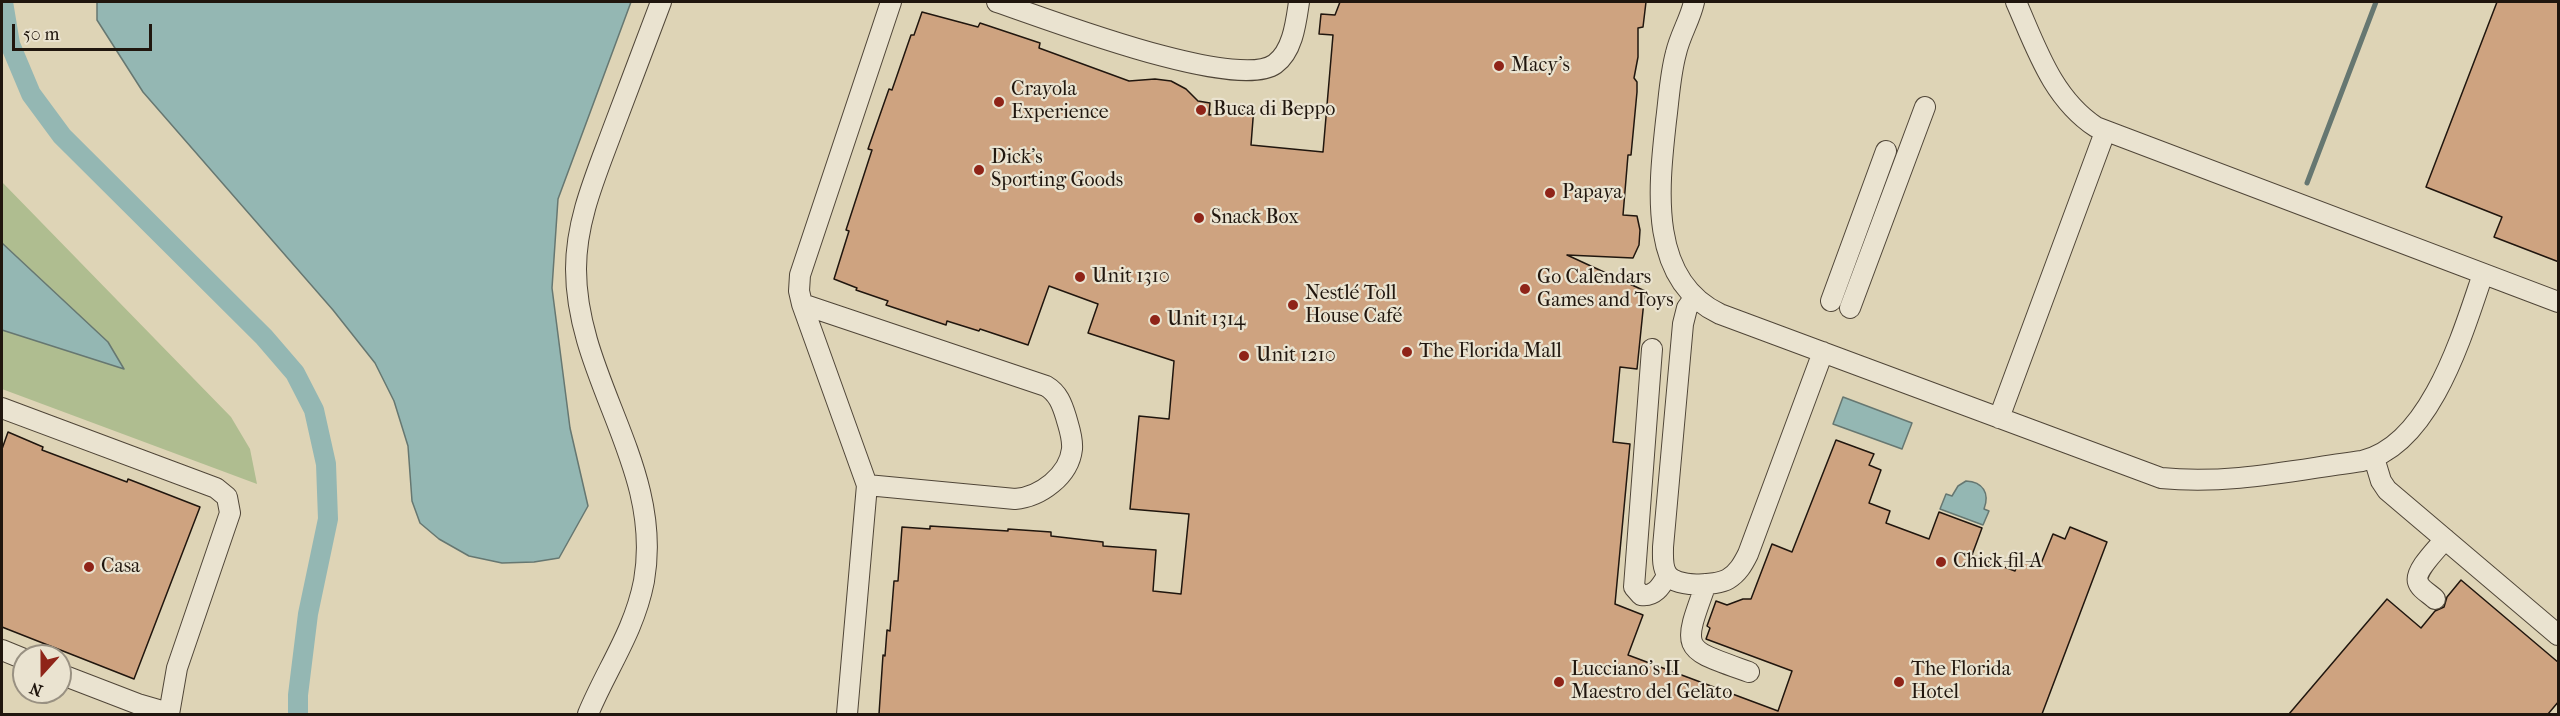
<!DOCTYPE html>
<meta charset="utf-8">
<style>
body{margin:0}
#map{position:relative;width:2560px;height:716px;overflow:hidden;background:#ded4b6;font-family:"IM FELL French Canon",serif}
canvas{display:block}
.frame{position:absolute;inset:0;border:3px solid #20160e;pointer-events:none}
.north{position:absolute;left:12px;top:644px;width:60px;height:60px;box-sizing:border-box;background:#eae3d0;border:2px solid #999182;border-radius:50%;rotate:201deg;font-size:16px;font-weight:700;line-height:24px;text-align:center;color:#20160e}
.north::after{content:'';display:block;margin:auto;width:21px;height:27px;background:#8f2418;clip-path:polygon(50% 0,100% 100%,50% 72%,0 100%)}
.scale{position:absolute;left:12px;top:24px;width:140px;height:27px;box-sizing:border-box;border:3px solid #20160e;border-top:0;padding-left:8px;font-size:18px;line-height:21px;white-space:nowrap;color:#20160e;-webkit-text-stroke:4px #eae3d0;paint-order:stroke}
</style>
<div id="map">
<canvas width="2560" height="716"></canvas>
<div class="frame"></div>
<div class="north">N</div>
<div class="scale">50 m</div>
</div>
<script>
const g = document.querySelector('canvas').getContext('2d');
g.lineJoin = 'round';
function paint(path, color) {
  g.fillStyle = color;
  g.fill(path, 'evenodd');
}
function stroke(path, color, width, dash) {
  g.strokeStyle = color;
  g.lineWidth = width;
  g.lineCap = dash ? 'butt' : 'round';
  g.setLineDash(dash || []);
  g.stroke(path);
}
function write(font, color, halo, rows, align = 'center') {
  g.font = font + ' "IM FELL French Canon",serif';
  g.lineWidth = 4.5;
  g.setLineDash([]);
  g.textBaseline = 'middle';
  g.strokeStyle = halo;
  g.fillStyle = color;
  for (const [text, x, y, turn = 0] of rows) {
    g.save();
    g.translate(x, y);
    g.rotate((+turn || 0) * Math.PI / 180);
    g.textAlign = isNaN(turn) ? turn : align;
    if (halo) g.strokeText(text, 0, 0);
    g.fillText(text, 0, 0);
    g.restore();
  }
}
paint(new Path2D(`
 M2 182 231 417 250 449 257 484 2 389V330L123 368 108 342 2 243Z`), '#afbd90');
const water = new Path2D(`
 M97 2H631L558 199 552 288 570 428 588 506 559 558 534 562 502 563 469 556 439 539 420 523 412 501 408 446 394 401 375 363 333 310 143 92 97 20Z
 M2 243 108 342 124 369 2 330Z
 M1843 397 1912 423 1902 449 1833 424Z
 M1966 481C1983 482 1990 493 1984 509L1989 511 1983 525 1940 509 1946 494 1952 496 1958 486Z`);
paint(water, '#94b7b3');
stroke(water, '#667771', 1.5);
stroke(new Path2D(`
 M2307 183 2376 2`), '#667771', 5);
stroke(new Path2D(`
 M3 2 10 44 31 94 62 136 264 337 295 373 314 410 326 464 328 519 308 614 298 695V714`), '#94b7b3', 20);
const building = new Path2D(`
 M1340 2H1646L1643 27 1638 28V57L1634 78 1637 82V92L1631 155H1628L1623 215 1637 216 1640 230 1639 245 1633 258 1567 255 1645 291 1637 369 1620 367 1613 442 1630 444 1615 604 1643 615 1628 655 1778 711 1792 671 1706 639 1710 628 1707 626 1716 601 1727 605 1743 599H1751L1772 544 1792 552 1836 440 1874 454 1869 465 1881 470 1869 503 1890 511 1886 523 1929 539 1939 512 1982 528 1972 555 2015 571 2020 559 2040 566 2053 534 2065 539 2070 527 2107 542 2042 714H879L883 655 885 656 887 630 890 631 894 581H898L902 527 930 529V526L1008 531V529L1051 532V536L1103 542V546L1156 550 1153 591 1181 594 1189 514 1130 509 1139 416 1169 419 1174 361 1088 333 1098 304 1049 286 1028 345 980 329 979 331 947 321 946 325 886 305 888 301 856 290 857 288 834 279 849 231 846 230 872 150 868 149 889 89 892 90 911 35H914L922 12 978 27 980 23 1040 43 1039 48 1129 81 1155 79 1171 81 1186 89 1198 101 1210 103 1209 115 1237 112 1254 106 1251 145 1323 152 1333 35 1319 34 1321 14 1335 15Z
 M2497 2H2559V262L2494 237 2502 217 2426 187Z
 M8 432 43 447 42 450 127 482 128 479 200 507 134 679 2 627V449Z
 M2461 580 2559 663V701L2548 714H2289L2387 599 2421 628 2435 611 2444 607 2447 597Z`);
paint(building, '#cea380');
stroke(building, '#20160e', 1.5);
const minor = new Path2D(`
 M997 2C1045 18 1236 92 1275 64 1293 51 1296 22 1299 2
 M1694 2C1690 20 1680 35 1676 53 1670 75 1669 98 1666 121 1659 185 1647 280 1720 314L2161 478C2230 485 2294 470 2362 461 2431 445 2463 332 2483 274
 M2016 2C2036 47 2052 98 2096 127L2558 302
 M1695 297 1687 308 1683 324 1663 547C1663 556 1662 567 1667 574 1675 588 1716 586 1728 579 1738 573 1743 564 1748 554L1823 352
 M1831 301 1886 151
 M802 304 1046 386C1058 393 1062 404 1066 417 1069 428 1073 438 1072 449 1069 476 1040 497 1015 499L867 485
 M1850 308 1925 107
 M1652 349 1634 587 1641 595C1655 597 1661 586 1667 576
 M2 408 216 488 227 497 230 513 177 668 169 714
 M1999 418 2105 132
 M2374 458 2381 481 2387 490 2558 635
 M1706 584C1681 652 1682 648 1749 672
 M2435 599C2430 594 2420 589 2418 582 2414 571 2438 548 2445 539
 M2 650 24 659
 M60 674 138 704 169 713
 M588 714C607 668 634 632 644 581 664 467 576 379 576 269 576 220 596 175 613 129 629 87 645 44 661 2
 M847 714 867 485 802 304 799 291 800 275 891 2`);
stroke(minor, '#504638', 22);
stroke(minor, '#eae3d0', 20);
for (const [x, y, r, color] of [
 [1499,66,6,"#8f2418"],
 [999,102,6,"#8f2418"],
 [1201,110,6,"#8f2418"],
 [979,170,6,"#8f2418"],
 [1550,193,6,"#8f2418"],
 [1199,218,6,"#8f2418"],
 [1080,277,6,"#8f2418"],
 [1525,289,6,"#8f2418"],
 [1293,305,6,"#8f2418"],
 [1155,320,6,"#8f2418"],
 [1407,352,6,"#8f2418"],
 [1244,356,6,"#8f2418"],
 [1941,562,6,"#8f2418"],
 [89,567,6,"#8f2418"],
 [1559,682,6,"#8f2418"],
 [1899,682,6,"#8f2418"]
]) {
  const dot = new Path2D();
  dot.arc(x, y, r, 0, 2 * Math.PI);
  g.fillStyle = color;
  g.fill(dot);
  stroke(dot, '#eae3d0', 2);
}
write('20px', '#20160e', '#eae3d0', [
 ["Macy's",1511,66],
 ["Crayola",1011,90],
 ["Experience",1011,113],
 ["Buca di Beppo",1213,110],
 ["Dick's",991,158],
 ["Sporting Goods",991,181],
 ["Papaya",1562,193],
 ["Snack Box",1211,218],
 ["Unit 1310",1092,277],
 ["Go Calendars",1537,278],
 ["Games and Toys",1537,301],
 ["Nestlé Toll",1305,294],
 ["House Café",1305,317],
 ["Unit 1314",1167,320],
 ["The Florida Mall",1419,352],
 ["Unit 1210",1256,356],
 ["Chick-fil-A",1953,562],
 ["Casa",101,567],
 ["Lucciano's II",1571,670],
 ["Maestro del Gelato",1571,693],
 ["The Florida",1911,670],
 ["Hotel",1911,693]
], 'left');
</script>
